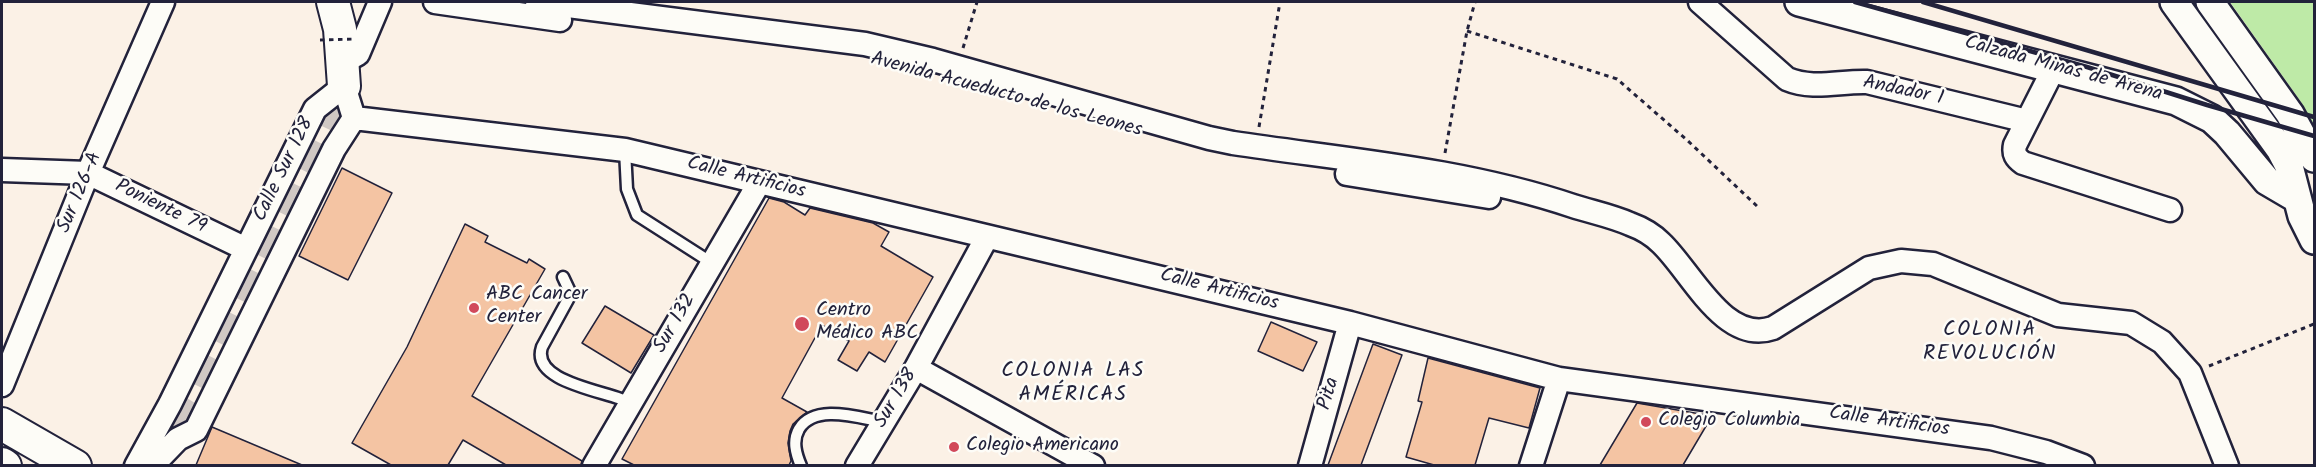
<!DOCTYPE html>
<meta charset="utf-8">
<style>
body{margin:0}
#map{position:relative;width:2316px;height:467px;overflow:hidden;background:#fbf1e6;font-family:Kalam,sans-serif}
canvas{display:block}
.frame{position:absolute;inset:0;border:3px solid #22223b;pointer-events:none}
</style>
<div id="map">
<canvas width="2316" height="467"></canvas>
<div class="frame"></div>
</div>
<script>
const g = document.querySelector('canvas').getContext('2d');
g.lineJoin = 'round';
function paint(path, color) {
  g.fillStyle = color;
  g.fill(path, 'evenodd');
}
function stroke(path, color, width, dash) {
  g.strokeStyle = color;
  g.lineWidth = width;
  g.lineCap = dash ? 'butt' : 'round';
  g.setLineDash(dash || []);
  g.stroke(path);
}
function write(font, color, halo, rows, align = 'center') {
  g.font = font + ' Kalam,sans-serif';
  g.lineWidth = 5;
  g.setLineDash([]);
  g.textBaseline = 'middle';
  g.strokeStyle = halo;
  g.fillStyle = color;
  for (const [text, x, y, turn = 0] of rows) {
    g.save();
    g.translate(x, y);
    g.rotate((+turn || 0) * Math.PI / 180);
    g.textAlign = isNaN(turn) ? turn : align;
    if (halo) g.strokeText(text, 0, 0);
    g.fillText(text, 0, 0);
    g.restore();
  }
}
paint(new Path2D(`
 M2230 2H2314V125L2301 102Z`), '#beeaa7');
const building = new Path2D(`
 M342 168 392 193 348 280 299 256Z
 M769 198 784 202 805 215 810 208 873 223 889 232 881 246 933 277 885 362 869 352 857 371 838 360 849 341 822 325 782 398 807 412 793 424 790 431 788 443 791 461 789 465H634L622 459Z
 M465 224 488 236 485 242 527 263 529 259 545 269 472 396 582 461 581 465H506L463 440 448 465H391L352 443 407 347Z
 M605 306 654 335 631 373 582 343Z
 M1271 322 1317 342 1303 371 1258 351Z
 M1373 344 1402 355 1361 465H1328Z
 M1428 358 1540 388 1529 428 1489 418 1475 465H1434L1406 457 1422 402 1418 401Z
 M1637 403 1712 416 1683 465H1600Z
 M212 427 302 465H196Z`);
paint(building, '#f4c4a3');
stroke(building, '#22223b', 1.5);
stroke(new Path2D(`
 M145 466 156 453 196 388 344 86`), '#d0c8c4', 32, [32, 16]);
const service = new Path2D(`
 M625 150 627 189 637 215 712 263
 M563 277 571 294 542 347C530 383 608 391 631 403
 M801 466C796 454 792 441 799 429 815 403 859 418 884 422`);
const minor = new Path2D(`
 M435 2 560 20
 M537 2 865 44 933 60 1209 138 1233 143C1347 160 1463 169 1573 206 1592 212 1612 216 1630 224 1641 228 1653 235 1661 243 1691 271 1724 345 1773 328L1869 268 1901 261 1933 264 2058 315 2131 323 2162 342 2190 373 2227 466
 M1700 2 1787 79C1813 90 1840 81 1867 82L2027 121
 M342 63 358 54 380 2
 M2054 68 2015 145C2013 154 2016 158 2023 163L2170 210
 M354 118 625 150 1350 323 1559 379 1991 438 2046 452 2083 466
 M2 170 88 173 246 249
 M1347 174 1489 197
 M916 368 1093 466
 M2 385 88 173 163 2
 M136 466 170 404 315 109 344 86 354 118 334 149 196 430 178 439 152 466
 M594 466 759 183
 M857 466 916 368 987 237
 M1310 466 1350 323
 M1531 466 1559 379`);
const tertiary = new Path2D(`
 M1799 2 2176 101 2212 119 2227 133 2267 181 2296 198
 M2174 2 2280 149 2289 166 2302 216 2314 240
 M2210 2 2290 114 2314 158`);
const secondary = new Path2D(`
 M333 2 340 29 344 86
 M2 424 75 466
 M2 464 5 466`);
stroke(service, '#22223b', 15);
stroke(minor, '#22223b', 27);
stroke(tertiary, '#22223b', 32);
stroke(secondary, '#22223b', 36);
stroke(new Path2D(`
 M1467 31 1617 79 1688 141 1759 208
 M963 48 977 2
 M1259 127 1280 2
 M1445 153 1467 31 1475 2
 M2209 366 2314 324`), '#22223b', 3, [4.5, 4.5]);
stroke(service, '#fdfcf7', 10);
stroke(minor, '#fdfcf7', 22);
stroke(tertiary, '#fdfcf7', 27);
stroke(secondary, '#fdfcf7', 32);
stroke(new Path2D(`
 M1855 2 2087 67 2207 105 2314 136
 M1923 2 2314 117`), '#22223b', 4.5);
stroke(new Path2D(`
 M320 40 356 39`), '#22223b', 3, [4.5, 4.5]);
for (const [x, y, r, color] of [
 [474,308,6,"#d1495b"],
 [802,324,8,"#d1495b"],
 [1646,422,6,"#d1495b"],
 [954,447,6,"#d1495b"]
]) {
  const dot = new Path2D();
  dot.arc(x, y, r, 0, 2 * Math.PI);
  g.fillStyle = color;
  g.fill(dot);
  stroke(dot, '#fdfcf7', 2);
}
write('20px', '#22223b', '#fdfcf7', [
 ["Calzada Minas de Arena",2063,70,15],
 ["Andador 1",1903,92,12],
 ["Avenida Acueducto de los Leones",1006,96,15],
 ["Calle Sur 128",285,170,-64],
 ["Calle Artificios",746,179,14],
 ["Sur 126-A",81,193,-67],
 ["Poniente 79",160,208,26],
 ["Calle Artificios",1219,291,14],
 ["Sur 132",676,324,-60],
 ["Pita",1330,394,-74],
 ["Sur 138",897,399,-59],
 ["Calle Artificios",1889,423,8]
]);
write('20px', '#22223b', '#fdfcf7', [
 ["ABC Cancer",486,296],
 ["Center",486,319],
 ["Centro",816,312],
 ["Médico ABC",816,335],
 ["Colegio Columbia",1658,422],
 ["Colegio Americano",966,447]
], 'left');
g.letterSpacing = '1.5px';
write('21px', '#22223b', '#fdfcf7', [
 ["COLONIA",1990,331],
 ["REVOLUCIÓN",1990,355],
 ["COLONIA LAS",1073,372],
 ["AMÉRICAS",1073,396]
]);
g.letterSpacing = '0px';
</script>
